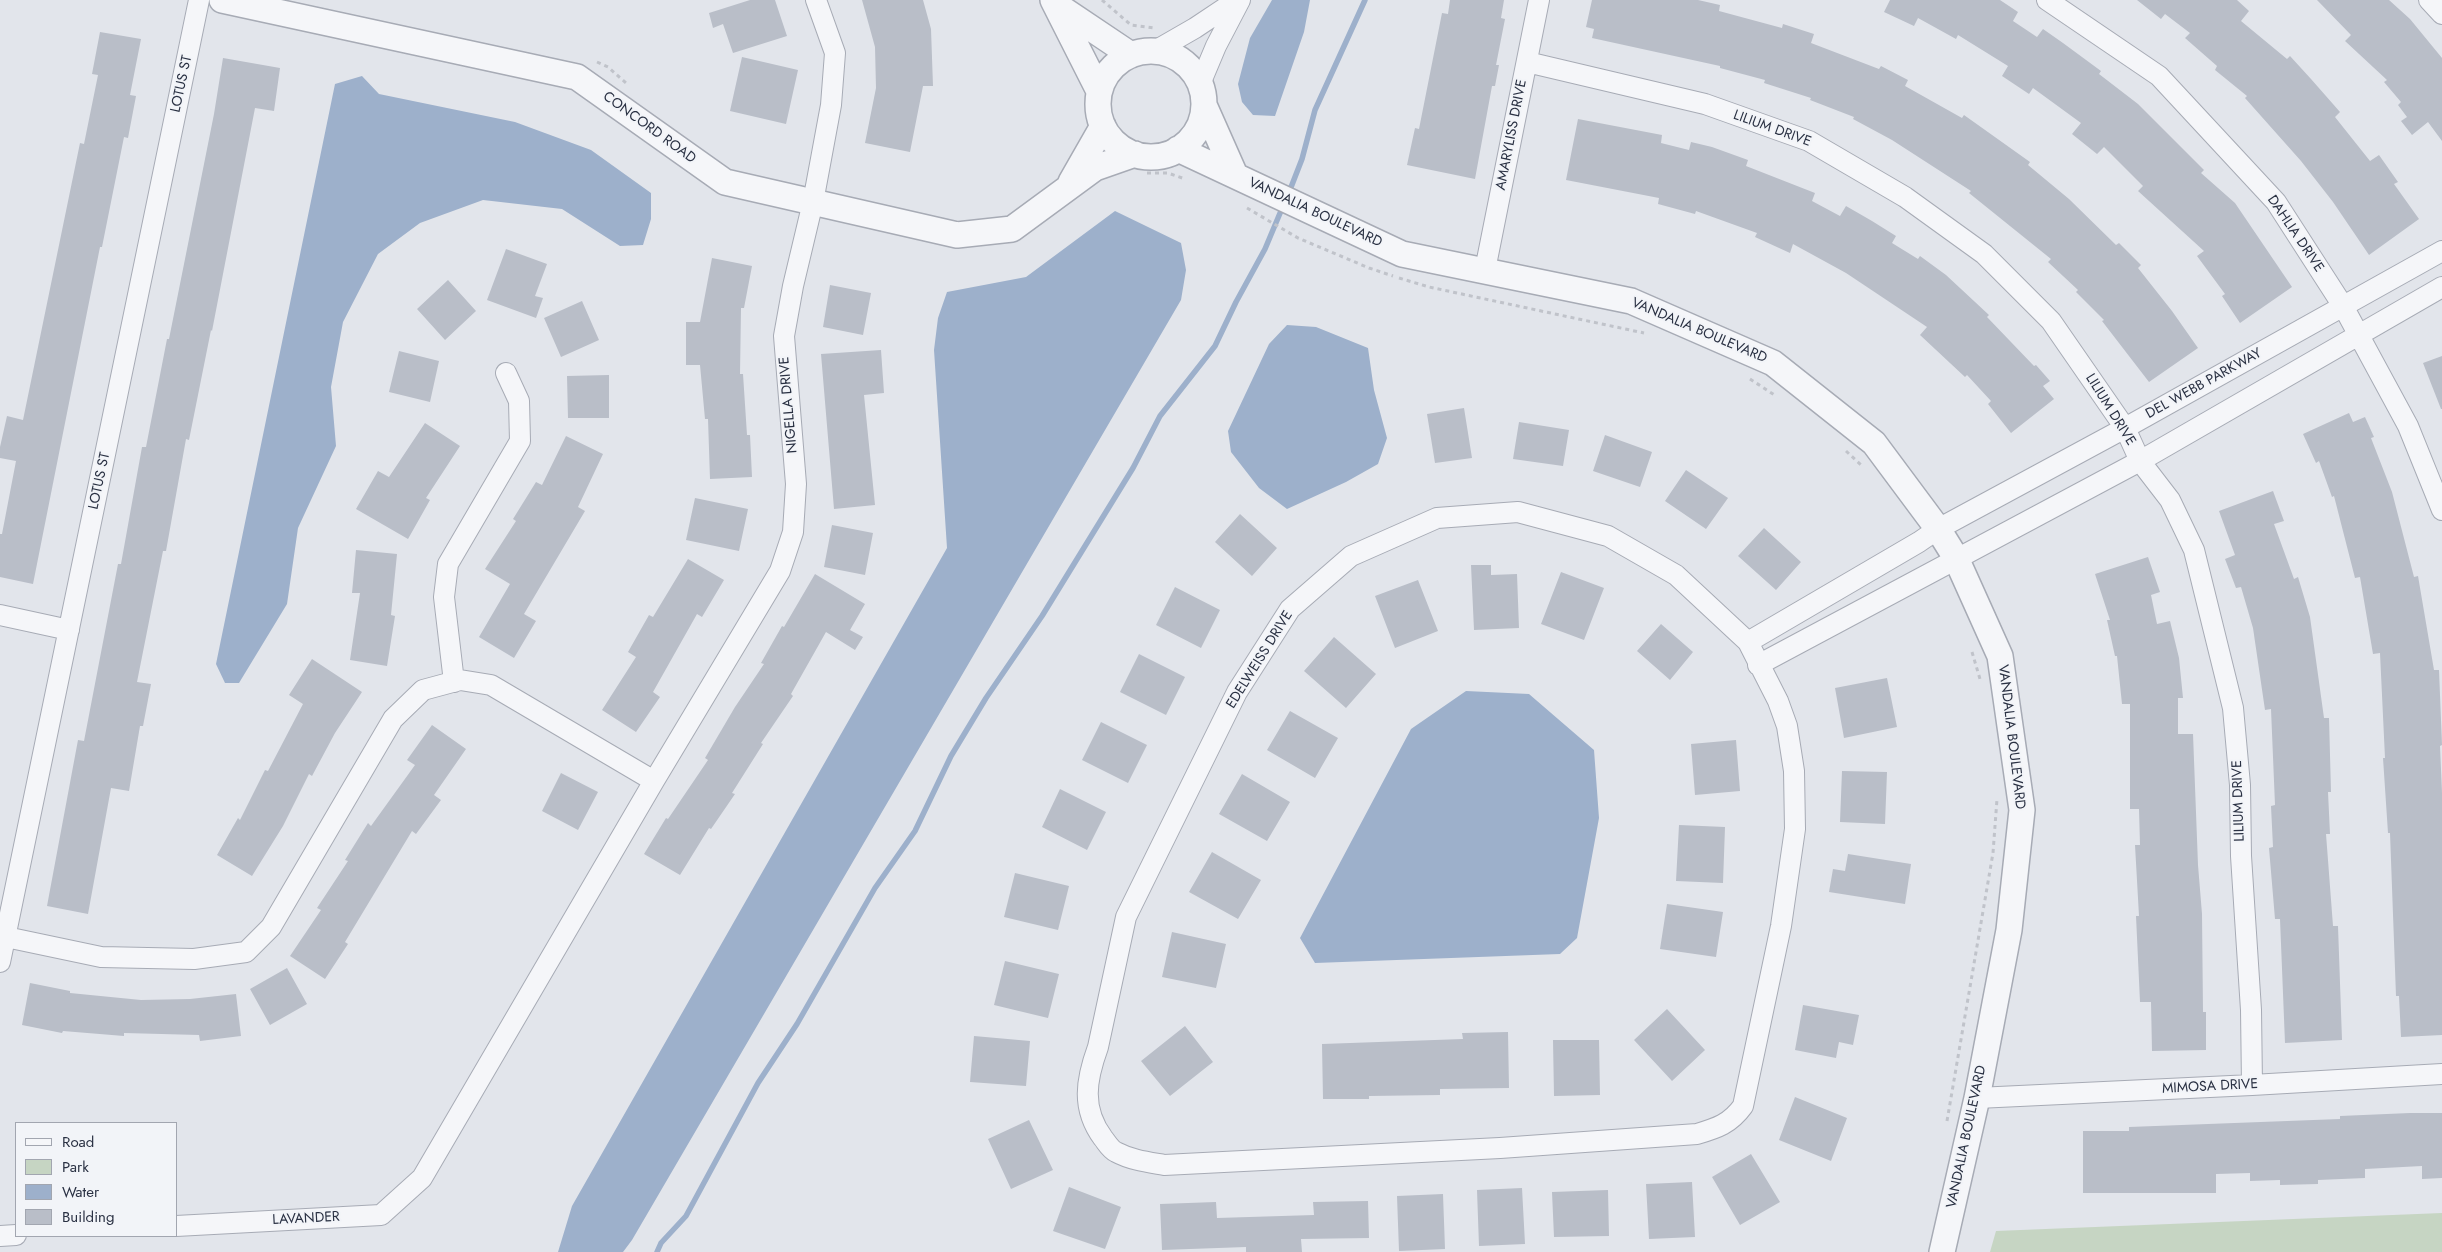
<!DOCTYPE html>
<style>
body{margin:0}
#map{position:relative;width:2442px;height:1252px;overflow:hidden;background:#e2e5eb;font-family:Jost,sans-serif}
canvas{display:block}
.legend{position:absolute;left:15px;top:1122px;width:162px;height:115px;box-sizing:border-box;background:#f2f4f8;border:1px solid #a2a6b0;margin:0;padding:6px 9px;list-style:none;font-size:15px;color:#2a3143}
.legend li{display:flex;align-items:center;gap:10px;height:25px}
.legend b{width:25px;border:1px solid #a2a6b0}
</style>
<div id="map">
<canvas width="2442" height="1252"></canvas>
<ul class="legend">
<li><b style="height:6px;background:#f5f6f9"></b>Road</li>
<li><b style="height:14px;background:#c6d5c3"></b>Park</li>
<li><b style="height:14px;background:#9db0cb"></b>Water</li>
<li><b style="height:14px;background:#b9bec8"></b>Building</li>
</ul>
</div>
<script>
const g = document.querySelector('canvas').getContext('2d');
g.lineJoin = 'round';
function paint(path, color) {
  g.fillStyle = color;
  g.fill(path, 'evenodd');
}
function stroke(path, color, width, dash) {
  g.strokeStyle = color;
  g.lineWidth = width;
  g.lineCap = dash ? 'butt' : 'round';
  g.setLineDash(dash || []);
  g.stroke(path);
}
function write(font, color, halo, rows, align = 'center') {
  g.font = font + ' Jost,sans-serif';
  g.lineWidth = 4;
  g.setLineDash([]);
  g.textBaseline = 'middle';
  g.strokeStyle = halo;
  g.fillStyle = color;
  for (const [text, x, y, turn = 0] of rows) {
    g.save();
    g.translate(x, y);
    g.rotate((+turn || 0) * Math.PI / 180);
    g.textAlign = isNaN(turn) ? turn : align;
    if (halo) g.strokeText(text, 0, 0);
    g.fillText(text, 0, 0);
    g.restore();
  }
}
paint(new Path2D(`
 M2442 1213V1252H1990L1996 1231Z`), '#c6d5c3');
paint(new Path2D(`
 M1272 0H1310L1304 32 1275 116 1253 115 1242 102 1238 84 1250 38Z
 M362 76 379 94 515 122 591 150 651 193V219L643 245 620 246 562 209 483 200 420 223 378 254 343 322 331 387 336 446 298 528 287 604 239 683H225L216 664 335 84Z
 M1115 211 1181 243 1186 270 1181 300 632 1240 623 1252H558L572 1206 947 548 934 350 938 318 947 292 1026 277Z
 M1287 325 1316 327 1368 348 1374 390 1387 438 1378 464 1346 482 1287 509 1259 488 1231 452 1228 431 1269 344Z
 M1466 691 1529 694 1594 750 1599 818 1577 938 1560 954 1315 963 1300 938 1411 729Z`), '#9db0cb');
stroke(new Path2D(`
 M1288 195 1302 159 1315 110 1365 0
 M657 1252 661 1243 686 1216 758 1083 797 1024 875 888 915 831 951 756 986 698 1042 616 1133 468 1160 416 1215 346 1236 302 1265 249 1283 206`), '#9db0cb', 5.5);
paint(new Path2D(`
 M750 0H775L787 36 733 53 723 24 713 28 709 13Z
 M862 0H923L931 29 933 86H923L910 152 865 143 876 88 875 47Z
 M1450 0H1504L1501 18 1505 19 1496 65H1499L1495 86H1492L1475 179 1407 165 1415 128 1419 129 1442 13 1448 14Z
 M1592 0H1698L1720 5 1719 11 1782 28 1783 24 1814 34 1811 43 1879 69 1881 66 1908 80 1905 86 1962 118 1964 115 2030 162 2028 165 2069 199 2116 245 2119 243 2141 265 2138 268 2172 311 2198 348 2149 382 2102 321 2104 320 2076 292 2078 290 2048 262 2051 259 1969 193 1971 191 1892 140 1853 119 1854 117 1810 100 1811 98 1764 83 1765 80 1720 68V66L1592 38 1594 29 1586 27Z
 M1890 0H2000L2018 12 2013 21 2037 37 2043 29 2063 43 2101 71 2099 74 2138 104 2204 170 2201 173 2235 203 2292 287 2240 323 2222 296 2225 294 2197 256 2204 251 2138 191 2143 186 2104 147 2097 154 2072 134 2081 123 2033 88 2029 94 2002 76 2008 66 1958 35 1956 39 1918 18 1914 26 1884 12Z
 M2137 0H2237L2249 11 2241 21 2287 59 2290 56 2311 79 2340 112 2335 117 2370 161 2379 155 2398 182 2394 184 2419 219 2369 255 2333 202 2301 161 2245 98 2247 96 2215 70 2217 66 2185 38 2190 33 2165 14 2161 19Z
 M2317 0H2389L2410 19 2442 58V141L2428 122 2412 135 2401 121 2407 117 2398 105 2401 102 2384 82 2387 80 2345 41 2351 35Z
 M100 32 141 39 130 95 136 96 128 138 124 137 102 247H100L33 584 0 577V534H2L16 461 0 458V447L7 416 23 420 80 143 84 144 98 75 92 74Z
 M742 57 798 70 786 124 730 111Z
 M223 58 280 68 274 111 255 108 212 331 211 330 189 440 186 439 166 551H163L137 682 151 684 143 726H140L129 791 111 788 88 914 47 906 78 740 84 741 118 564H121L142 447H146L167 339H169L214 114Z
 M1578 119 1662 135 1661 143 1689 150 1691 142 1712 147 1748 160 1746 166 1815 193 1812 201 1840 216 1846 206 1872 221 1896 236 1892 243 1918 259 1920 256 1946 275 1989 315 1987 317 2034 366 2036 365 2050 381 2043 386 2054 399 2011 433 1988 404 1991 401 1967 375 1965 377 1920 335 1927 327 1846 273 1793 244 1790 253 1755 237 1757 233 1696 211 1695 214 1658 204 1659 198 1566 180Z
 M506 249 547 264 535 296 543 298 536 318 487 300Z
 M712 258 752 266 744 308H741L740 374H743L747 435H750L752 477 710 479 708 419H705L700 365H686V322H700Z
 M448 280 476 311 445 340 417 309Z
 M830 285 871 293 863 335 823 327Z
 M582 301 599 340 561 357 544 318Z
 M881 350 884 393 864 395 875 505 834 509 821 354Z
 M399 351 439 361 430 402 389 392Z
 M2442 356V409H2441L2423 363Z
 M609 375V418H568L567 376Z
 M1464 408 1472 458 1435 463 1427 414Z
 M2349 413 2353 422 2365 417 2374 437 2371 438 2392 492 2414 577 2418 576 2434 670H2439L2442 745 2440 746 2442 793V1035L2401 1037 2399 996H2396L2390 833H2388L2383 758H2385L2380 653 2373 654 2360 577 2355 578 2334 496 2332 497 2319 461 2316 463 2303 434Z
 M1519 422 1569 430 1563 466 1513 459Z
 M425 423 460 446 426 498 430 500 408 539 356 509 378 471 389 477Z
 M1605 435 1652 452 1640 487 1593 471Z
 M566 436 603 454 578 507 585 511 524 614 536 621 514 658 479 637 510 584 485 569 516 521 513 519 536 482 542 485Z
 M1686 470 1728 498 1706 529 1665 501Z
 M2273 491 2284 521 2274 524 2294 579 2298 577 2310 617 2324 718H2329L2331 792H2328L2330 834H2326L2333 926H2338L2342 1040 2285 1043 2280 919H2275L2269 848 2273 847 2271 806 2275 805 2271 709 2265 710 2253 628 2241 587 2236 588 2225 559 2235 555 2219 511Z
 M695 498 748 509 739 551 686 540Z
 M1240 514 1277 548 1252 576 1215 542Z
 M832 525 873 533 865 575 824 567Z
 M1764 528 1801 562 1776 590 1738 556Z
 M356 550 397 554 391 615 395 616 387 666 350 660 360 593H352Z
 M2148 557 2160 592 2151 595 2157 624 2170 621 2179 658 2183 698H2178V734H2193L2198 865 2202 914 2203 1012H2206V1050L2152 1051 2151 1002H2140L2136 916H2139L2135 845H2140L2139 809H2130V704H2122L2117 656H2115L2107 620H2110L2095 574Z
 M688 559 724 580 702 617 697 614 653 692 660 697 636 732 602 710 636 657 628 652 649 615 653 617Z
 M1471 565H1491V575L1517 574 1519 628 1474 630Z
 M1561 572 1604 588 1584 640 1541 624Z
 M815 574 865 604 850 630 863 637 855 650 826 632 791 694 793 696 761 743 763 744 732 793 735 794 711 829 709 828 680 875 644 854 666 818 668 819 708 760 705 758 735 707 764 664 761 663 782 626 784 627Z
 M1418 580 1438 631 1395 648 1375 596Z
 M1175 587 1220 610 1201 648 1156 625Z
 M1661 624 1693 652 1670 680 1637 651Z
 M1334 637 1376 674 1346 708 1304 671Z
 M1139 654 1185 677 1166 715 1120 692Z
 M312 659 362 692 335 733 312 776 309 774 283 826 252 876 217 855 238 818 240 820 265 770 268 771 303 704 289 695Z
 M1887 678 1897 727 1844 738 1835 688Z
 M1290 711 1338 738 1315 778 1267 750Z
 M1101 722 1147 745 1128 783 1082 760Z
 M432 725 466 749 434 795 441 800 416 834 412 831 345 942 348 944 325 979 290 956 321 910 317 908 348 861 345 860 368 823 371 826 415 765 407 760Z
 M1736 740 1740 791 1695 795 1691 744Z
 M1842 771 1887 772 1885 824 1840 822Z
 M561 773 598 792 578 830 542 811Z
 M1242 774 1290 802 1267 841 1219 814Z
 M1060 789 1106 812 1087 850 1042 827Z
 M1679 825 1725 827 1723 883 1676 881Z
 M1212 852 1261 880 1238 919 1189 892Z
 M1848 854 1911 864 1905 904 1829 892 1833 869 1845 871Z
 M1015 873 1069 886 1058 930 1004 917Z
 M1667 904 1723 912 1716 957 1660 949Z
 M1172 932 1226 944 1216 988 1162 977Z
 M1005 961 1059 974 1048 1018 994 1005Z
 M287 968 307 1004 270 1025 250 989Z
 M30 983 70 991V993L141 1000 190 999 236 994 241 1036 200 1041 199 1035 124 1033V1036L63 1031 62 1033 22 1025Z
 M1803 1005 1859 1015 1853 1045 1839 1042 1836 1058 1795 1050Z
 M1667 1009 1705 1050 1672 1081 1634 1040Z
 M1185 1026 1213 1062 1170 1096 1141 1061Z
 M1508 1032 1509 1088 1440 1089V1095L1369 1096V1099H1323L1322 1044 1463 1039 1462 1033Z
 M974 1036 1030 1041 1026 1086 970 1082Z
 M1553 1040H1599L1600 1095 1554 1096Z
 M1795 1097 1847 1118 1831 1161 1779 1140Z
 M2410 1113H2442V1178L2422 1179V1166L2365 1169V1178L2318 1180V1184L2280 1185V1180L2250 1181V1173L2216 1174V1193H2083V1131H2129V1127L2340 1119V1116Z
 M1029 1120 1053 1170 1011 1189 988 1139Z
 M1751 1154 1780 1202 1740 1225 1712 1177Z
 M1692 1182 1695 1237 1649 1239 1646 1184Z
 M1069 1187 1121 1207 1105 1249 1053 1231Z
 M1522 1188 1525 1244 1479 1246 1477 1190Z
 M1608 1190 1609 1236 1554 1237 1552 1192Z
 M1443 1194 1445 1249 1399 1251 1397 1196Z
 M1368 1201 1369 1238 1301 1239 1302 1252H1246V1247L1162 1250 1160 1204 1216 1202 1217 1218 1314 1215 1313 1202Z`), '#b9bec8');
const minor = new Path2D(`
 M2047 0 2159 76 2276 202 2343 306 2408 426 2442 510
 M2429 0 2442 14
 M1155 51 1195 28 1237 0
 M1527 62 1705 104 1809 141 1905 197 1984 254 2051 321 2125 428 2140 461 2170 500 2194 550 2233 708 2240 785 2241 856 2251 1010 2252 1085
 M1200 84 1216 46 1240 0
 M1485 270 1539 0
 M1518 512 1608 536 1676 575 1748 642 1778 701 1787 726 1794 771 1795 829 1781 926 1743 1106C1730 1124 1717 1128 1697 1134L1500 1148 1164 1165C1147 1162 1131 1160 1116 1152 1110 1149 1107 1143 1103 1138 1081 1108 1086 1080 1098 1047L1126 917 1237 692 1290 609 1351 556 1437 518Z
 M0 615 69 630
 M1748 642 1919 542 1938 529 2125 428 2442 251
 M1758 665 2140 461 2442 287
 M454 682 444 597 448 564 520 441 519 401 506 373
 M6 937 101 957 194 959 246 952 271 927 393 719 423 690 460 680 491 685 654 781
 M0 962 199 0
 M1977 1098 2252 1085 2442 1074
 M176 1226 381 1215 422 1178 654 781 780 571 793 532 796 484 784 336 793 286 813 202 831 105 835 53 816 0
 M0 1236 16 1235`);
const tertiary = new Path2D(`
 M222 0 577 77 725 182 957 235 1012 229 1095 168 1135 154
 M1053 0 1099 91
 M1058 6 1131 55
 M1098 104a53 53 0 1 1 106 0a53 53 0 1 1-106 0Z
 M1204 105 1235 175
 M1178 149 1402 254 1631 301 1773 363 1874 443 1938 529 1956 558 2000 656 2022 810 2009 930 1977 1098 1942 1252
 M1071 182 1103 126`);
stroke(minor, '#a7abb5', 22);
stroke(tertiary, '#a7abb5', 28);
stroke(new Path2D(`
 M1102 0 1131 25 1154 28
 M597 62 608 67 626 83
 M1147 173H1168L1185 179
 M1247 208 1298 238 1369 268 1393 276
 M1399 278 1429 287 1644 333
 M1750 379 1776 396
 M1846 451 1861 465
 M1972 652 1980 679
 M1947 1121 1993 853 1997 799`), '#c0c3ca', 3, [4, 4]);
stroke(minor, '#f5f6f9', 20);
stroke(tertiary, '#f5f6f9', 25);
write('14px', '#2a3143', '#f2f4f8', [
 ["LOTUS ST",182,84,-78],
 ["CONCORD ROAD",649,128,36],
 ["LILIUM DRIVE",1772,129,20],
 ["AMARYLISS DRIVE",1512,135,-79],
 ["VANDALIA BOULEVARD",1315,213,25],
 ["DAHLIA DRIVE",2295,234,56],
 ["VANDALIA BOULEVARD",1699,331,23],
 ["DEL WEBB PARKWAY",2204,384,-29],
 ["NIGELLA DRIVE",789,405,-95],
 ["LILIUM DRIVE",2110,410,58],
 ["LOTUS ST",100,481,-78],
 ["EDELWEISS DRIVE",1260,660,-58],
 ["VANDALIA BOULEVARD",2011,737,83],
 ["LILIUM DRIVE",2239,801,-92],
 ["MIMOSA DRIVE",2210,1087,-3],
 ["VANDALIA BOULEVARD",1967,1137,-78],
 ["LAVANDER",306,1219,-3]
]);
</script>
